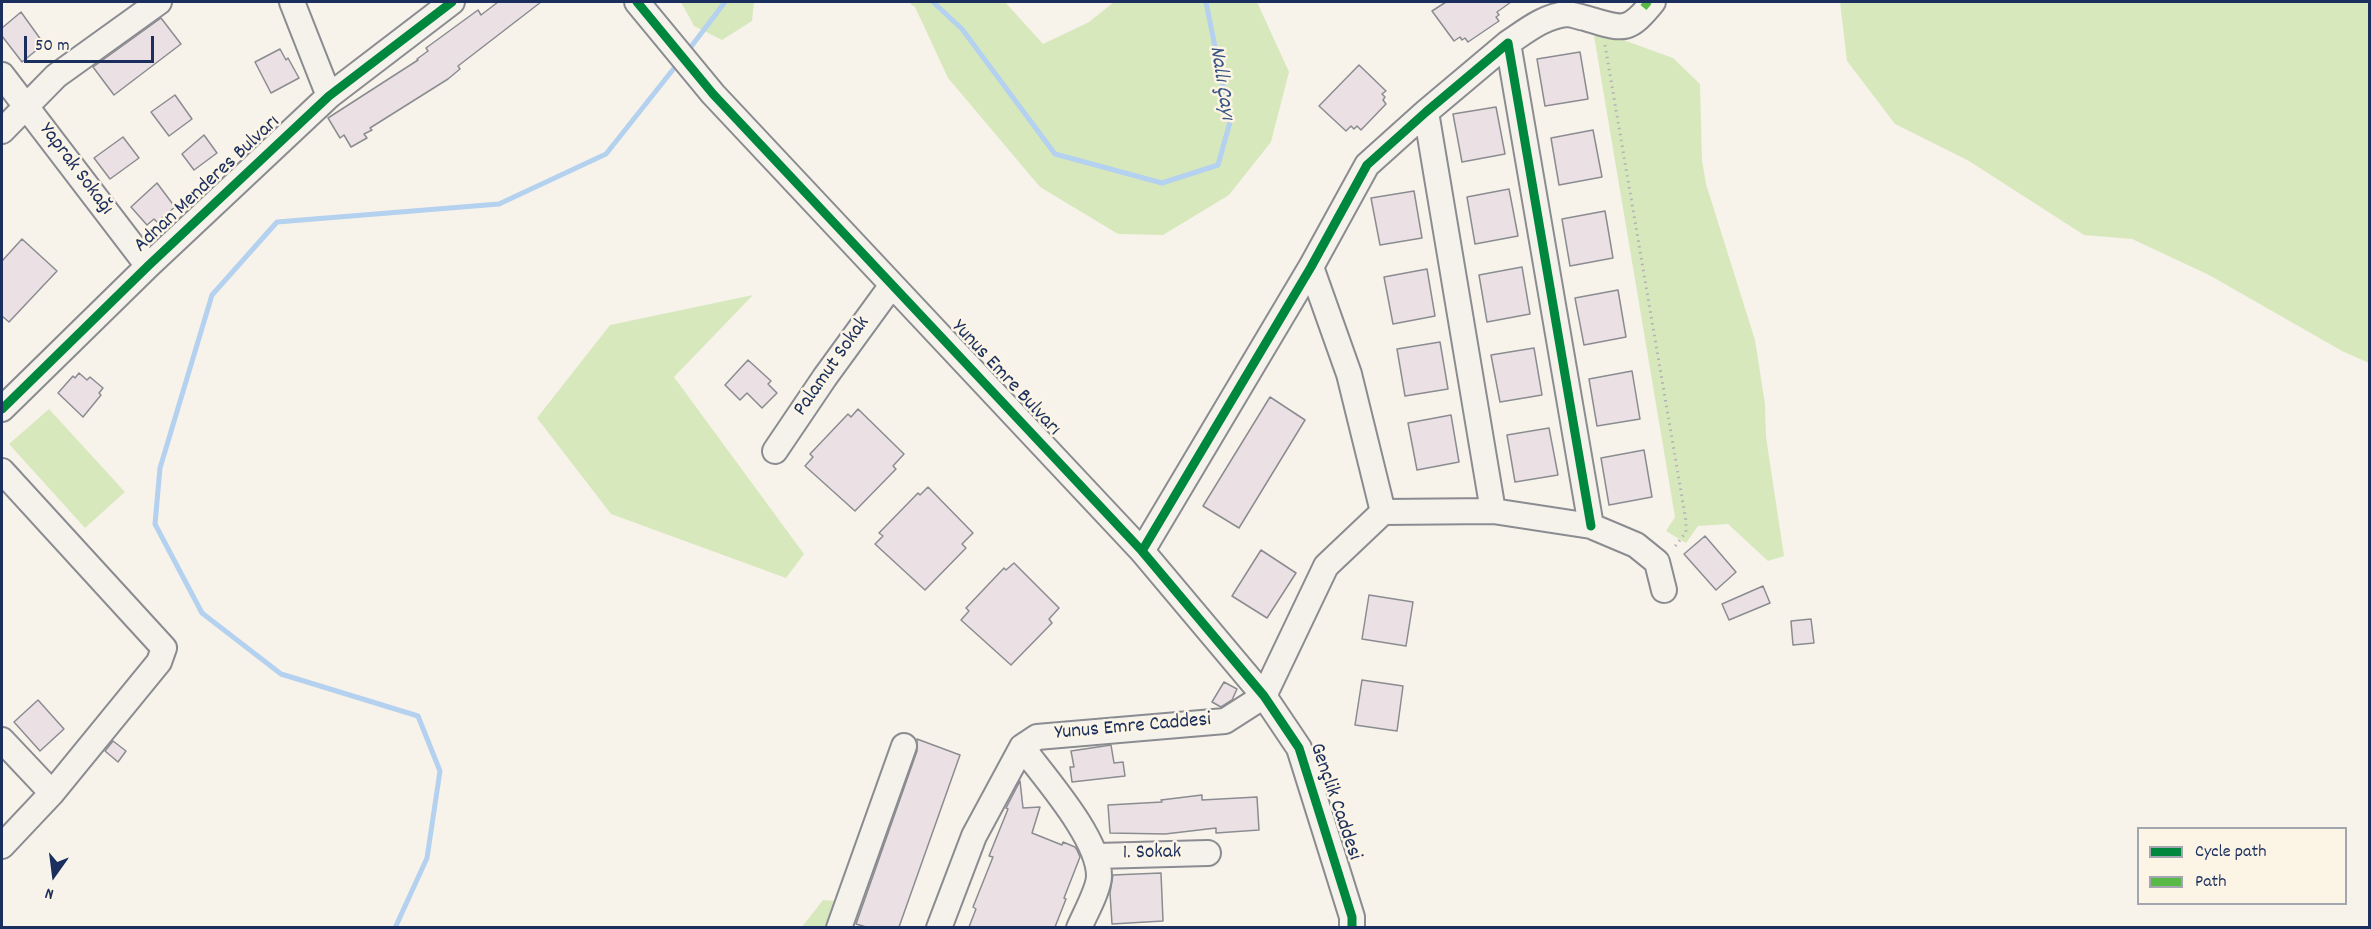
<!DOCTYPE html>
<meta charset="utf-8">
<style>
body{margin:0}
#map{position:relative;width:2371px;height:929px;overflow:hidden;background:#f7f3ea;font-family:Dekko,sans-serif}
canvas{display:block}
.frame{position:absolute;inset:0;border:3px solid #1b2f5e;pointer-events:none}
.legend{position:absolute;left:2137px;top:827px;width:210px;height:78px;box-sizing:border-box;background:#fcf5e5;border:2px solid #a2a6af;margin:0;padding:8px 10px;list-style:none;font-size:18px;color:#1b2f5e}
.legend li{display:flex;align-items:center;gap:12px;height:30px}
.legend b{width:30px;border:2px solid #a2a6af}
.north{position:absolute;left:24px;top:845px;width:60px;height:60px;-webkit-text-stroke:4px #fcf5e5;paint-order:stroke;rotate:194deg;font-size:16px;font-weight:700;line-height:24px;text-align:center;color:#1b2f5e}
.north::after{content:'';display:block;margin:auto;width:21px;height:27px;background:#1b2f5e;clip-path:polygon(50% 0,100% 100%,50% 72%,0 100%)}
.scale{position:absolute;left:24px;top:36px;width:130px;height:27px;box-sizing:border-box;border:3px solid #1b2f5e;border-top:0;padding-left:8px;font-size:18px;line-height:21px;white-space:nowrap;color:#1b2f5e;-webkit-text-stroke:4px #fcf5e5;paint-order:stroke}
</style>
<div id="map">
<canvas width="2371" height="929"></canvas>
<div class="frame"></div>
<ul class="legend">
<li><b style="height:8px;background:#00873e"></b>Cycle path</li>
<li><b style="height:8px;background:#58b947"></b>Path</li>
</ul>
<div class="north">N</div>
<div class="scale">50 m</div>
</div>
<script>
const g = document.querySelector('canvas').getContext('2d');
g.lineJoin = 'round';
function paint(path, color) {
  g.fillStyle = color;
  g.fill(path, 'evenodd');
}
function stroke(path, color, width, dash) {
  g.strokeStyle = color;
  g.lineWidth = width;
  g.lineCap = dash ? 'butt' : 'round';
  g.setLineDash(dash || []);
  g.stroke(path);
}
function write(font, color, halo, rows, align = 'center') {
  g.font = font + ' Dekko,sans-serif';
  g.lineWidth = 5;
  g.setLineDash([]);
  g.textBaseline = 'middle';
  g.strokeStyle = halo;
  g.fillStyle = color;
  for (const [text, x, y, turn = 0] of rows) {
    g.save();
    g.translate(x, y);
    g.rotate((+turn || 0) * Math.PI / 180);
    g.textAlign = isNaN(turn) ? turn : align;
    if (halo) g.strokeText(text, 0, 0);
    g.fillText(text, 0, 0);
    g.restore();
  }
}
paint(new Path2D(`
 M681 2H754L752 21 722 40 694 26Z
 M908 2H1005L1043 44 1089 22 1114 2H1257L1289 72 1271 142 1229 195 1163 235 1118 234 1040 187 948 78 915 7Z
 M1840 2H2369V363L2342 351 2209 275 2132 239 2084 235 1969 161 1895 124 1847 61Z
 M1594 36 1615 37 1673 58 1700 84 1702 160 1706 184 1755 340 1765 404 1766 437 1784 556 1768 561 1728 524 1698 526 1686 543 1666 531 1675 517Z
 M753 295 674 377 804 554 786 578 611 514 537 418 610 325Z
 M49 409 125 492 85 528 9 444Z
 M823 900 837 901 828 927 801 928Z`), '#d8e8bd');
stroke(new Path2D(`
 M933 2 962 29 1055 154 1162 183 1218 165 1230 122 1206 2
 M687 52 725 2
 M395 928 427 858 440 771 418 716 281 674 202 613 155 524 160 468 212 295 277 222 499 204 606 154 679 62`), '#b4d1ef', 5);
const building = new Path2D(`
 M498 2H541L458 66 460 69 448 79 370 128 372 130 364 134 367 138 351 147 344 135 340 138 328 118 418 60 417 59 428 51 426 48 478 10 481 15Z
 M1446 2H1511L1497 12 1499 15 1496 17 1499 21 1468 42 1465 38 1462 40 1460 37 1454 41 1432 11Z
 M21 12 44 44 22 62 2 36V28Z
 M161 18 181 44 114 95 93 67Z
 M280 49 286 60 288 58 299 78 271 93 255 62Z
 M1580 52 1588 99 1545 106 1537 59Z
 M1359 65 1386 91 1382 94 1385 97 1383 100 1386 104 1361 130 1357 126 1354 129 1351 126 1346 131 1319 106Z
 M175 95 192 119 169 136 151 112Z
 M1496 107 1505 154 1462 162 1453 114Z
 M1593 130 1602 177 1559 185 1551 138Z
 M204 135 217 153 194 170 182 154Z
 M123 137 139 158 110 179 94 158Z
 M157 183 175 207 157 222 154 219 147 225 131 207Z
 M1509 189 1518 236 1475 244 1467 197Z
 M1414 191 1422 238 1380 245 1371 198Z
 M1605 211 1613 258 1570 266 1562 219Z
 M22 239 57 271 9 322 2 316V261Z
 M1522 267 1530 314 1487 322 1479 275Z
 M1427 269 1435 316 1393 324 1384 277Z
 M1618 290 1626 337 1584 345 1575 298Z
 M1440 342 1448 389 1405 396 1397 349Z
 M1534 348 1542 395 1500 402 1491 355Z
 M748 360 771 381 768 384 777 393 762 408 747 393 740 400 725 385Z
 M1632 371 1640 419 1597 426 1589 379Z
 M79 373 87 380 90 377 103 388 99 393 101 395 83 417 58 393 73 376 75 378Z
 M1270 397 1305 420 1239 528 1203 506Z
 M858 409 904 454 893 466 896 469 855 511 805 466 813 457 810 454 848 414 851 417Z
 M1451 415 1459 462 1417 470 1408 423Z
 M1549 428 1558 475 1515 482 1507 435Z
 M1644 450 1652 497 1609 505 1601 458Z
 M928 487 973 533 962 544 966 548 925 590 875 544 883 536 879 533 918 493 920 495Z
 M1705 536 1736 572 1716 590 1684 554Z
 M1261 550 1296 573 1267 618 1232 596Z
 M1014 563 1059 608 1049 619 1052 623 1011 665 961 620 969 611 966 608 1004 568 1006 570Z
 M1763 586 1770 603 1729 620 1722 604Z
 M1369 595 1413 602 1406 646 1362 639Z
 M1811 619 1814 643 1793 645 1791 621Z
 M1362 680 1403 686 1397 731 1355 725Z
 M1224 682 1237 689 1232 700 1221 707 1212 702Z
 M38 700 64 729 40 751 14 722Z
 M917 739 960 755 899 927H866L856 924 917 751Z
 M113 741 126 751 118 762 105 751Z
 M1111 745 1114 763 1123 762 1125 776 1072 782 1070 767H1074L1071 751Z
 M1020 781 1023 808 1040 807 1032 833 1062 845 1063 842 1075 847 1077 850 1080 857 1064 898 1066 899 1055 927H969L976 909 973 907 993 857 989 856 1008 809 1006 808Z
 M1202 795V800L1257 797 1259 830 1216 833V828L1165 834 1110 833 1108 805 1162 802 1161 800Z
 M1161 873 1163 921 1112 924 1110 893 1113 875Z`);
paint(building, '#ebe1e5');
stroke(building, '#8a8c91', 1.5);
const minor = new Path2D(`
 M292 2 329 96
 M637 2 713 94 1142 551 1264 696 1299 748 1352 917V928
 M1508 43C1526 31 1544 16 1567 14 1572 14 1579 17 1585 18 1623 29 1627 34 1653 2
 M2 75 148 266
 M1426 112 1493 511
 M2 131 56 76 159 2
 M1311 267 1349 374 1383 512
 M2 409 148 266 329 96 452 2
 M775 451 825 377 892 285
 M2 471 164 648 159 662 52 793 2 846
 M1142 551 1311 267 1367 165 1426 112 1508 43 1591 526
 M2 740 52 793
 M1022 747C1045 778 1099 838 1099 876 1099 889 1085 914 1079 928
 M1097 856 1208 853
 M839 928 904 746
 M939 928 974 836 1022 747 1037 737 1225 721 1264 696 1326 566 1383 512 1493 511 1591 526 1636 545 1657 562 1664 590`);
stroke(minor, '#8a8c91', 28);
stroke(new Path2D(`
 M1605 45 1686 521V532L1673 549`), '#b2b3b4', 3, [1.5, 4.5]);
stroke(minor, '#f5f2ec', 24);
stroke(new Path2D(`
 M1643 2 1649 7`), '#58b947', 8, [15, 8]);
stroke(new Path2D(`
 M637 2 713 94 1142 551 1264 696 1299 748 1352 917V928
 M2 409 148 266 329 96 452 2
 M1142 551 1311 267 1367 165 1426 112 1508 43 1591 526`), '#00873e', 9);
write('21px', '#1b2f5e', '#fcf5e5', [
 ["Yaprak Sokağı",75,170,53],
 ["Adnan Menderes Bulvarı",208,185,-43],
 ["Palamut Sokak",833,367,-55],
 ["Yunus Emre Bulvarı",1005,379,47],
 ["Yunus Emre Caddesi",1133,728,-5],
 ["Gençlik Caddesi",1334,802,71],
 ["1. Sokak",1152,854,-1]
]);
write('italic 22px', '#3a5483', '#fcf5e5', [
 ["Nallı Çayı",1220,83,81]
]);
</script>
